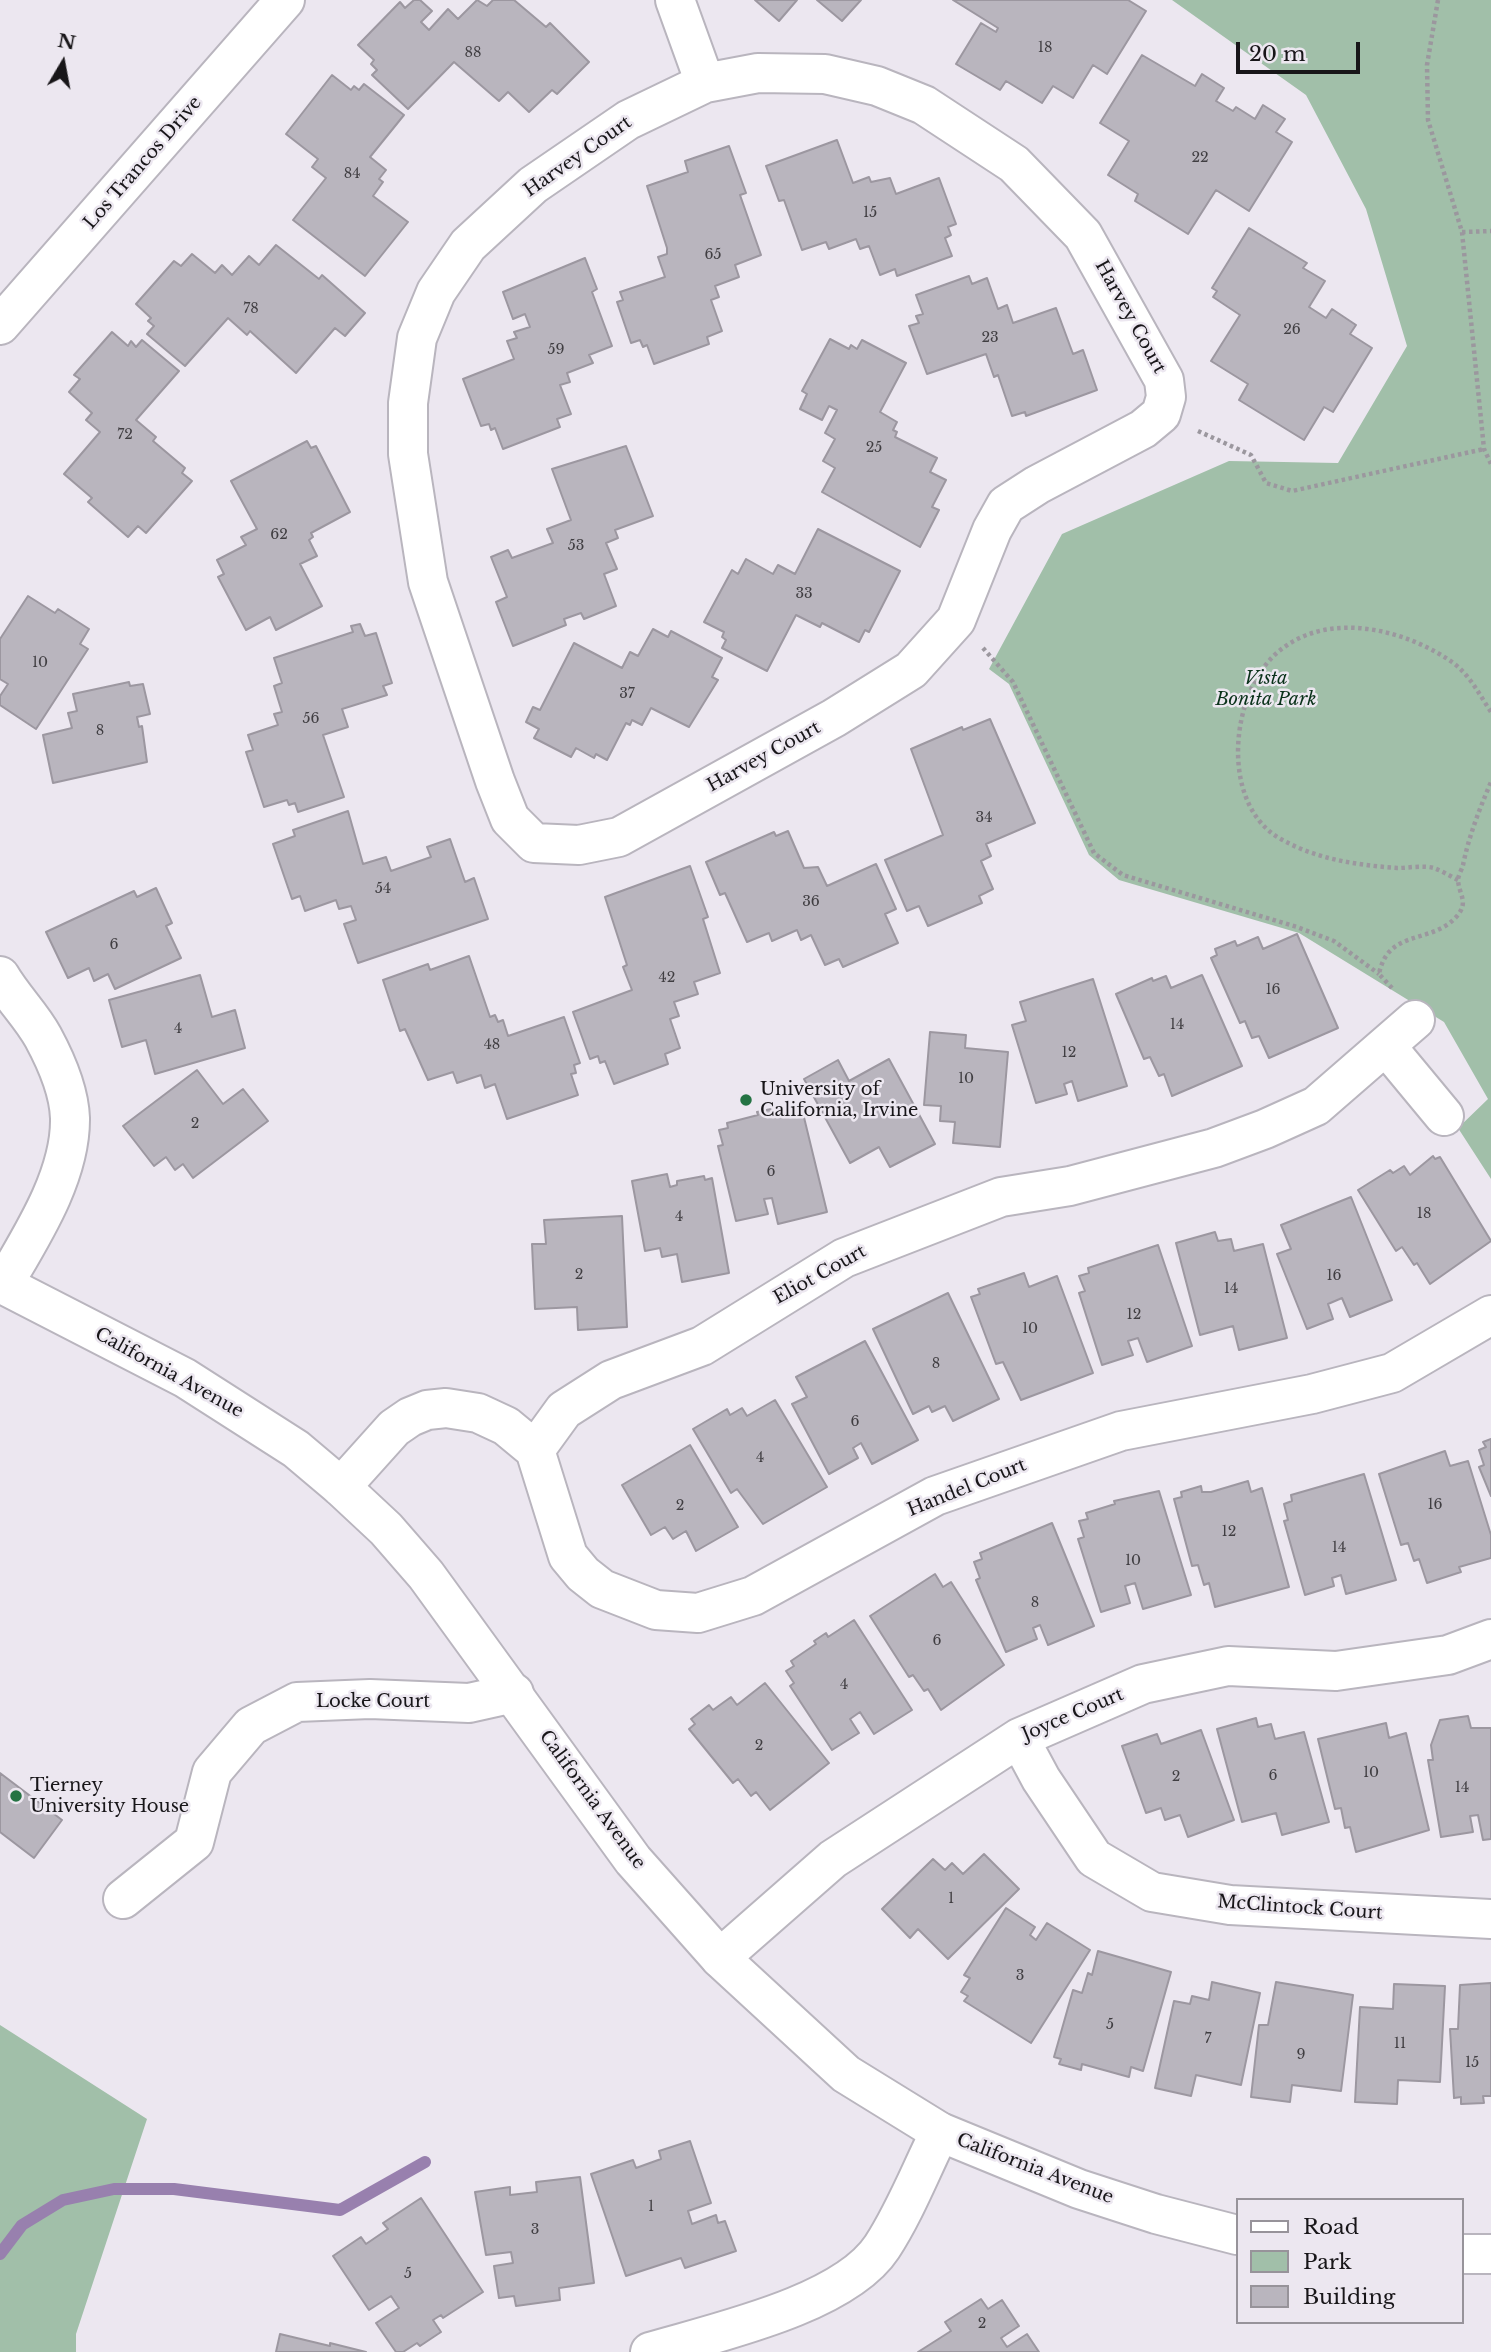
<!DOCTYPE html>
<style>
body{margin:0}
#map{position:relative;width:1491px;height:2352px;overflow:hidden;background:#ece7f0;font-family:"Libre Baskerville",serif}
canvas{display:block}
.legend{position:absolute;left:1236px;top:2198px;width:228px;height:126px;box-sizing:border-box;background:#ece7f0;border:2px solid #97939a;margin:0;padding:9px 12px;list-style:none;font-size:21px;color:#181619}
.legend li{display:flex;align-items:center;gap:14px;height:35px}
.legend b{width:35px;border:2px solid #97939a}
.north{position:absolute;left:28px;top:28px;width:70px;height:70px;-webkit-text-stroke:5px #ece7f0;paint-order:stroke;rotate:10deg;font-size:19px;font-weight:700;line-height:28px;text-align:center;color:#181619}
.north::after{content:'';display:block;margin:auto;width:24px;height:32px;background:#181619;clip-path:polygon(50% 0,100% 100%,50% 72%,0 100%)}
.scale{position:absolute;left:1236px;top:42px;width:124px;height:32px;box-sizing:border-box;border:4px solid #181619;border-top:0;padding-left:9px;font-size:21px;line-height:24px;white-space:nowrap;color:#181619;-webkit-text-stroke:5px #ece7f0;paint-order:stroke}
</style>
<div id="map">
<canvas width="1491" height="2352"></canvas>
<ul class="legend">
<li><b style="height:9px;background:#fff"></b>Road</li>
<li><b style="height:19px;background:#a1bfa9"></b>Park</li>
<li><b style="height:19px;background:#b9b5be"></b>Building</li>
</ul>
<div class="north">N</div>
<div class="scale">20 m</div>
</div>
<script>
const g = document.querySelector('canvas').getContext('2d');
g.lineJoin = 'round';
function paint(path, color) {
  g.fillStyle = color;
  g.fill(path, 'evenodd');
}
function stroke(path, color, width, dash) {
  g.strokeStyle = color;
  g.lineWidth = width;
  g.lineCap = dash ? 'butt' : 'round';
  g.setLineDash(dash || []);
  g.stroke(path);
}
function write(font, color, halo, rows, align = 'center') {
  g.font = font + ' "Libre Baskerville",serif';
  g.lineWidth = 5;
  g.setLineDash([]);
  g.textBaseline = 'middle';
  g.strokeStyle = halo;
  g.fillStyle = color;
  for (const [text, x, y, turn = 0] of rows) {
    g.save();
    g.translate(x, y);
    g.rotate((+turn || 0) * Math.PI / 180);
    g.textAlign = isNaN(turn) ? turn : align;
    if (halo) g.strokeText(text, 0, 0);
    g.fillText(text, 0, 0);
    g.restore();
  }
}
paint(new Path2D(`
 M1172 0H1491V1179L1458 1128 1488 1099 1444 1022 1299 933 1119 880 1089 855 1009 684 989 669 1062 534 1229 461 1338 463 1407 346 1366 209 1306 95Z
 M0 2025 147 2119 76 2334V2352H0Z`), '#a1bfa9');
stroke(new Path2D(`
 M0 2254 22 2225 63 2200 114 2189H174L340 2210 425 2162`), '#9880ae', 12);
const building = new Path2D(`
 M414 0H420L432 11 421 22 429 30 448 9 458 19 477 0 487 6 493 0H514L546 27 550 23 589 62 557 94 552 90 529 112 508 92 499 101 454 62 408 109 372 75 377 70 371 64 374 60 358 45 400 2 405 8Z
 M755 0H797L779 21Z
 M817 0H861L842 21Z
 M953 0H1128L1146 11 1107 74 1093 65 1073 98 1053 86 1042 103 1006 81 1000 90 956 64 981 23 996 32 998 28Z
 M1142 55 1195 86 1202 74 1224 88 1216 101 1233 111 1236 107 1255 119 1263 105 1285 119 1276 132 1292 142 1249 211 1216 190 1188 234 1135 201 1138 194 1108 175 1129 141 1100 123Z
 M332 75 351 90 354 86 359 90 364 84 404 115 370 157 386 170 379 179 383 182 373 196 408 222 365 276 293 220 326 178 312 167 318 159 286 134Z
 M837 140 853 183 869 177 871 182 890 178 896 194 939 178 956 224 948 227 951 235 945 238 952 256 897 276 895 269 880 275 869 246 860 249 856 239 829 249 826 242 802 250 784 200 779 201 766 166Z
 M729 146 746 193 740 195 761 255 735 265 739 277 715 286 719 297 711 300 722 331 707 337 709 344 654 364 647 345 643 347 640 340 631 343 617 302 623 300 620 292 665 277 658 257 667 254V248L647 186 688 172 685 161Z
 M1249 228 1307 263 1303 268 1325 281 1309 307 1326 318 1332 309 1356 325 1350 334 1372 348 1333 412 1324 407 1304 440 1239 400 1248 384 1211 361 1240 315 1213 297 1217 291 1212 288Z
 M276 245 319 279 322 275 365 313 345 336 335 328 296 373 250 331 247 335 228 318 185 366 147 334 154 326 148 321 151 318 136 304 174 261 181 266 192 254 215 273 222 265 232 275 249 256 259 265Z
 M585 258 597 289 592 292 612 346 589 355 593 363 567 373 570 382 560 385 571 414 557 419 560 427 503 449 495 428 491 430 489 424 481 426 463 379 514 359 507 341 517 338 514 332 530 327 525 314 513 319 503 292Z
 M969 276 972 284 987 278 998 309 1007 305 1013 323 1056 308 1073 354 1083 350 1097 390 1026 416 1025 412 1012 416 998 375 994 377 986 354 927 374 909 326 919 323 916 316 923 314 916 295Z
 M112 332 128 346 131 341 136 347 142 340 179 371 136 420 156 437 153 441 185 468 182 473 192 481 146 533 138 526 128 537 88 502 92 498 64 474 100 432 86 420 92 413 69 392 80 379 74 375Z
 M830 339 849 349 851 345 857 349 862 340 906 363 880 412 897 422 893 430 897 432 895 437 937 458 930 472 946 480 932 507 939 510 920 547 822 492 835 468 823 461 835 439 825 433 837 410 829 406 822 420 800 409 807 394 802 391Z
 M307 441 311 448 316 446 350 512 311 533 313 537 309 540 317 556 300 564 322 606 276 630 270 617 246 630 218 577 224 574 217 560 246 545 241 537 257 529 231 481Z
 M626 446 653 516 615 530 618 538 606 543 617 569 604 574 616 606 584 619 581 613 564 619 566 625 513 646 496 602 507 597 491 557 508 550 512 558 553 543 547 529 571 520 552 469Z
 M818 529 900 571 869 632 865 630 859 642 822 623 820 627 796 615 767 671 722 648 726 640 722 637 724 632 704 622 732 570 738 574 746 559 773 574 778 565 795 574Z
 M28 596 55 613 58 609 89 629 80 644 88 649 36 729 0 705V696L8 684 0 679V639Z
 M360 624 365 636 376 633 392 683 383 686 387 695 342 709 348 727 323 735 344 797 298 812 295 803 289 805 287 800 264 807 246 752 253 750 248 735 278 725 274 714 282 712 274 686 282 683 274 658 353 632 351 626Z
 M653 629 668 637 671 631 722 658 712 677 718 680 689 727 651 708 642 725 632 720 630 725 626 723 607 760 596 754 594 758 576 748 571 757 534 738 539 729 526 722 533 707 540 710 574 643 622 668 630 652 638 656Z
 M129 682 130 686 143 684 150 714 137 717 139 727 142 726 147 762 53 783 43 735 72 728 68 713 77 711 73 694Z
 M990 719 1035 823 986 844 991 856 981 861 993 889 979 896 982 903 928 926 919 906 907 911 885 860 943 835 911 749 962 727 963 730Z
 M348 811 363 864 386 857 391 871 431 857 427 847 450 839 465 882 474 878 488 919 358 963 344 924 356 920 351 906 339 909 336 900 305 911 300 896 292 899 273 844 295 836 293 830Z
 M788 831 804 868 818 867 827 886 876 864 896 909 885 914 898 943 843 967 839 959 825 965 811 935 801 940 797 930 772 941 769 933 747 942 725 893 720 895 706 862 774 832 776 836Z
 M690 866 708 917 703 919 720 973 694 982 698 994 674 1002 679 1016 670 1019 680 1048 665 1054 668 1064 614 1084 605 1061 600 1063 598 1056 590 1059 573 1012 632 990 623 967 627 965 605 897Z
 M156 888 172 923 166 926 181 958 115 989 108 974 94 981 89 968 68 978 46 932 134 891 137 897Z
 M1297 934 1338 1028 1269 1058 1259 1036 1252 1038 1245 1021 1240 1023 1211 958 1217 955 1215 949 1235 941 1237 946 1258 937 1263 949Z
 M469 956 490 1017 495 1015 498 1022 503 1020 508 1036 564 1017 580 1063 574 1065 576 1073 571 1074 578 1095 507 1119 495 1084 485 1088 481 1075 457 1083 453 1072 428 1080 405 1029 400 1031 383 980 428 964 430 970Z
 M200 975 212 1017 235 1010 245 1048 155 1074 146 1040 122 1047 109 1000Z
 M1202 975 1242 1066 1172 1096 1164 1074 1159 1076 1150 1057 1144 1059 1116 994 1152 978 1153 981 1166 976 1171 988Z
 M1093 979 1127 1086 1078 1101 1072 1081 1064 1084 1067 1094 1036 1103 1012 1025 1026 1021 1020 1002Z
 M930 1032 966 1035 965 1048 1008 1052 1000 1147 953 1143 955 1122 940 1121 941 1106 924 1105Z
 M889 1059 935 1144 890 1167 879 1147 850 1163 804 1079 838 1060 849 1081Z
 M197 1070 223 1104 243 1089 268 1121 193 1178 183 1164 175 1170 166 1157 154 1166 123 1126Z
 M801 1105 827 1212 778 1224 772 1198 764 1199 768 1214 736 1221 718 1146 723 1145 719 1130 728 1128 727 1123 758 1115 757 1112 771 1109 773 1112Z
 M1433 1156 1435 1159 1440 1157 1491 1241 1430 1284 1417 1263 1414 1265 1402 1247 1396 1251 1358 1190 1390 1170 1393 1173 1404 1166 1410 1175Z
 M667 1174 670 1187 677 1185V1181L704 1176 705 1180 712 1178 729 1273 682 1282 677 1254 662 1257 660 1248 645 1251 632 1181Z
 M1351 1197 1392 1300 1350 1317 1342 1298 1328 1304 1333 1319 1307 1329 1277 1254 1291 1249 1281 1225Z
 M622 1216 627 1327 578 1330 577 1307 535 1309 532 1244H546L544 1220Z
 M1215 1232 1218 1241 1231 1239 1234 1251 1263 1244 1287 1338 1239 1350 1233 1326 1200 1335 1176 1243Z
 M1158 1245 1192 1346 1147 1362 1138 1338 1128 1341 1133 1355 1102 1365 1079 1293 1085 1291 1079 1276 1089 1273 1088 1268Z
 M1024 1273 1029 1287 1057 1276 1093 1373 1021 1400 1003 1362 996 1364 971 1297 980 1294 978 1289Z
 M948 1293 999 1399 953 1421 945 1406 932 1412 929 1406 913 1414 873 1329Z
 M865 1341 918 1440 872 1464 861 1443 853 1448 858 1458 829 1474 792 1404 807 1397 796 1377Z
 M775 1400 827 1487 763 1524 737 1489 731 1493 693 1429 727 1409 730 1415 742 1408 747 1416Z
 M1491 1439V1496L1479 1467 1484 1465 1479 1450 1486 1447 1483 1442Z
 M690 1445 738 1527 696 1551 686 1531 673 1539 665 1527 651 1535 622 1485Z
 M1445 1451 1450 1466 1468 1461 1491 1535V1558L1459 1567 1461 1572 1427 1583 1419 1559 1414 1561 1408 1543 1401 1545 1379 1474Z
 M1364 1474 1396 1580 1346 1594 1341 1575 1332 1578 1334 1586 1305 1595 1284 1521 1288 1520 1284 1504 1292 1501 1291 1495Z
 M1248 1481 1251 1492 1262 1488 1289 1587 1215 1607 1209 1583 1204 1585 1198 1565 1192 1566 1174 1499 1182 1497 1181 1492 1201 1486 1202 1492H1211Z
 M1159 1491 1191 1595 1143 1609 1135 1583 1125 1586 1130 1603 1101 1612 1078 1539 1084 1537 1079 1521 1088 1519 1086 1513 1115 1504 1114 1501Z
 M1052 1523 1094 1626 1048 1645 1040 1625 1033 1628 1037 1639 1006 1652 976 1580 980 1578 974 1562 982 1559 980 1553Z
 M935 1574 943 1587 951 1582 1004 1665 941 1710 928 1689 924 1691 913 1675 909 1677 870 1616Z
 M854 1620 912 1710 874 1734 860 1712 850 1719 859 1733 832 1750 790 1686 794 1683 786 1671 794 1666 791 1661 816 1644 814 1641 826 1633 828 1637Z
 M765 1683 829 1763 770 1810 756 1792 751 1796 738 1779 733 1783 689 1729 695 1724 691 1719 709 1705 713 1710 731 1697 737 1705Z
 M1468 1716 1471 1728H1491V1839L1483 1840 1478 1815 1470 1816 1473 1832 1441 1837 1428 1760H1433L1431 1745 1440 1720Z
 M1256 1718 1258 1727 1271 1724 1275 1739 1304 1732 1329 1822 1282 1835 1276 1813 1242 1822 1217 1729Z
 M1386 1723 1389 1738 1406 1733 1429 1830 1356 1852 1350 1827 1345 1828 1341 1808 1335 1809 1318 1739Z
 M1201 1730 1234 1820 1188 1837 1180 1815 1165 1820 1161 1808 1146 1813 1122 1746 1157 1734 1161 1744Z
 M0 1773 62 1820 34 1858 0 1832Z
 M984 1854 1019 1889 948 1959 918 1929 910 1938 882 1909 933 1859 945 1870 952 1863 963 1874Z
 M1006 1908 1035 1927 1030 1935 1036 1940 1047 1923 1090 1950 1031 2043 964 2001 968 1996 961 1992 970 1978 964 1975Z
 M1098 1951 1171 1972 1143 2071 1131 2067 1129 2077 1082 2064 1081 2070 1059 2064 1061 2059 1054 2057 1073 1990 1082 1993 1088 1973 1092 1975Z
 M1212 1982 1260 1993 1241 2085 1196 2075 1191 2096 1155 2088 1174 2001 1190 2004 1192 1996 1209 2000Z
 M1276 1982 1353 1995 1341 2091 1292 2085 1290 2102 1251 2097 1259 2025H1268Z
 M1491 1983V2096H1483L1484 2103 1461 2104V2097L1454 2098 1450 2029H1458L1460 1985Z
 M1394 1984 1445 1986 1440 2082 1398 2080 1397 2104 1355 2102 1360 2007 1393 2009Z
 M690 2141 711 2203 688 2211 692 2224 716 2215 718 2223 725 2221 736 2251 685 2268 681 2258 626 2276 591 2174 633 2160 636 2168 661 2159 659 2151Z
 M580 2177 594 2283 559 2288 560 2300 516 2306 514 2296 499 2298 494 2266 513 2263 511 2252 486 2255 475 2192 510 2187V2195L537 2192 536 2182Z
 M421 2198 483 2292 443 2318 441 2315 433 2320 441 2332 420 2346 417 2343 403 2352H396L376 2323 399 2308 391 2296 369 2310 333 2256 361 2237 366 2244 388 2229 383 2223Z
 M981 2299 988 2309 1002 2300 1019 2326 1001 2338 1007 2347 1027 2334 1039 2352H918L951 2331 945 2322Z
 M280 2334 330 2346V2343L366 2352H276Z`);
paint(building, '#b9b5be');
stroke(building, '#9c97a0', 2);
const street = new Path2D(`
 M675 0 705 83
 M758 73 825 74 877 86 924 105 1014 164 1083 235 1164 380 1166 397 1161 414 1143 429 1037 485 1006 505 992 530 956 620 911 670 834 718 619 837 579 845 534 843 510 819 495 781 428 582 408 454V403L417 338 436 292 468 245 533 185 628 120 705 83Z
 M0 976C12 997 31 1015 43 1037 56 1061 69 1090 70 1118 71 1176 31 1237 3 1285
 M1386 1046 1444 1116
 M535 1450 564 1410 611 1380 702 1346 844 1258 1001 1197 1070 1186 1214 1148 1265 1129 1316 1106 1415 1020
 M341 1487 394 1428 410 1417 427 1410 446 1408 478 1413 506 1426 535 1450 568 1556 583 1574 602 1589 656 1610 698 1613 753 1596 935 1496 1121 1431 1312 1394 1392 1373 1491 1315
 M1019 1738 1041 1779 1094 1858 1152 1892 1230 1905 1491 1919
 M123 1899 194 1842 212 1772 251 1726 297 1702 370 1699 469 1703 514 1693
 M720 1958 833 1859 1019 1738 1143 1684 1228 1666 1336 1671 1448 1655 1491 1639
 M650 2352C714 2333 844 2305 882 2247 905 2212 921 2170 940 2132`);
const secondary = new Path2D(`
 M0 325 285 0
 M0 1283 185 1378 296 1449 341 1487 386 1529 426 1575 633 1860 720 1958 846 2074 940 2132 1079 2189 1156 2214 1237 2235
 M1461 2254H1491`);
stroke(street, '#b9b5be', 42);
stroke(secondary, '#b9b5be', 42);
stroke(new Path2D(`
 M1438 0 1427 65 1428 120 1462 232 1484 449 1491 464
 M1462 232 1491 231
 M1198 431 1251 455 1266 483 1292 491 1484 449
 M983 648 1013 682 1094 853 1123 875 1297 927 1334 941 1379 974
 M1458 880C1450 876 1442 871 1434 868 1423 865 1408 868 1397 868 1356 865 1315 859 1279 838 1218 802 1230 686 1283 648 1332 611 1406 630 1452 662 1470 675 1479 694 1491 712
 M1392 988 1379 974C1388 928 1432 945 1457 916 1469 902 1459 895 1458 880 1458 876 1462 869 1463 865 1469 836 1479 810 1491 782`), '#9b979e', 4.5, [3.5, 3.5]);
stroke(street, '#fff', 38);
stroke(secondary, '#fff', 38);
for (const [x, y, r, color] of [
 [746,1100,7,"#247343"],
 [16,1796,7,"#247343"]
]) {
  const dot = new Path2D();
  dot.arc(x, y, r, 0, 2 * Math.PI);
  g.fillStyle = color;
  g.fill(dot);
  stroke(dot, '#ece7f0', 2.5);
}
write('14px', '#403e42', null, [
 ["18",1045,48],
 ["88",473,53],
 ["22",1200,158],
 ["84",352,174],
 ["15",870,213],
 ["65",713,255],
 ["78",251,309],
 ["26",1292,330],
 ["23",990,338],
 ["59",556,350],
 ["72",125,435],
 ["25",874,448],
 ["62",279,535],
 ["53",576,546],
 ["33",804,594],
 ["10",40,663],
 ["37",627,694],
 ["56",311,719],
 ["8",100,731],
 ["34",984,818],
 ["54",383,889],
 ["36",811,902],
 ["6",114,945],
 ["42",667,978],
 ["16",1273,990],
 ["14",1177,1025],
 ["4",178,1029],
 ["48",492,1045],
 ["12",1069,1053],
 ["10",966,1079],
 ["2",195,1124],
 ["6",771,1172],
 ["18",1424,1214],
 ["4",679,1217],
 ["2",579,1275],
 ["16",1334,1276],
 ["14",1231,1289],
 ["12",1134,1315],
 ["10",1030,1329],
 ["8",936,1364],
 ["6",855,1422],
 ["4",760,1458],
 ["16",1435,1505],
 ["2",680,1506],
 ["12",1229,1532],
 ["14",1339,1548],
 ["10",1133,1561],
 ["8",1035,1603],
 ["6",937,1641],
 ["4",844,1685],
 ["2",759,1746],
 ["10",1371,1773],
 ["6",1273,1776],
 ["2",1176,1777],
 ["14",1462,1788],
 ["1",951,1899],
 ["3",1020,1976],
 ["5",1110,2025],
 ["7",1208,2039],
 ["11",1400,2044],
 ["9",1301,2055],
 ["15",1472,2063],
 ["1",651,2207],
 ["3",535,2230],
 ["5",408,2274],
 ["2",982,2324]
]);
write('18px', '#181619', '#ece7f0', [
 ["Harvey Court",578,157,-35],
 ["Los Trancos Drive",143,163,-49],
 ["Harvey Court",1130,317,61],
 ["Harvey Court",764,757,-29],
 ["Eliot Court",820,1275,-29],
 ["California Avenue",169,1373,29],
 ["Handel Court",967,1488,-22],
 ["Locke Court",373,1702],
 ["Joyce Court",1073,1715,-23],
 ["California Avenue",592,1800,54],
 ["McClintock Court",1300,1908,4],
 ["California Avenue",1035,2169,21]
]);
write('italic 18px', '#0a321a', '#ece7f0', [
 ["Vista",1266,679],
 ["Bonita Park",1266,700]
]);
write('18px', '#181619', '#ece7f0', [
 ["University of",760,1090],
 ["California, Irvine",760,1111],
 ["Tierney",30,1786],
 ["University House",30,1807]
], 'left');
</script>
